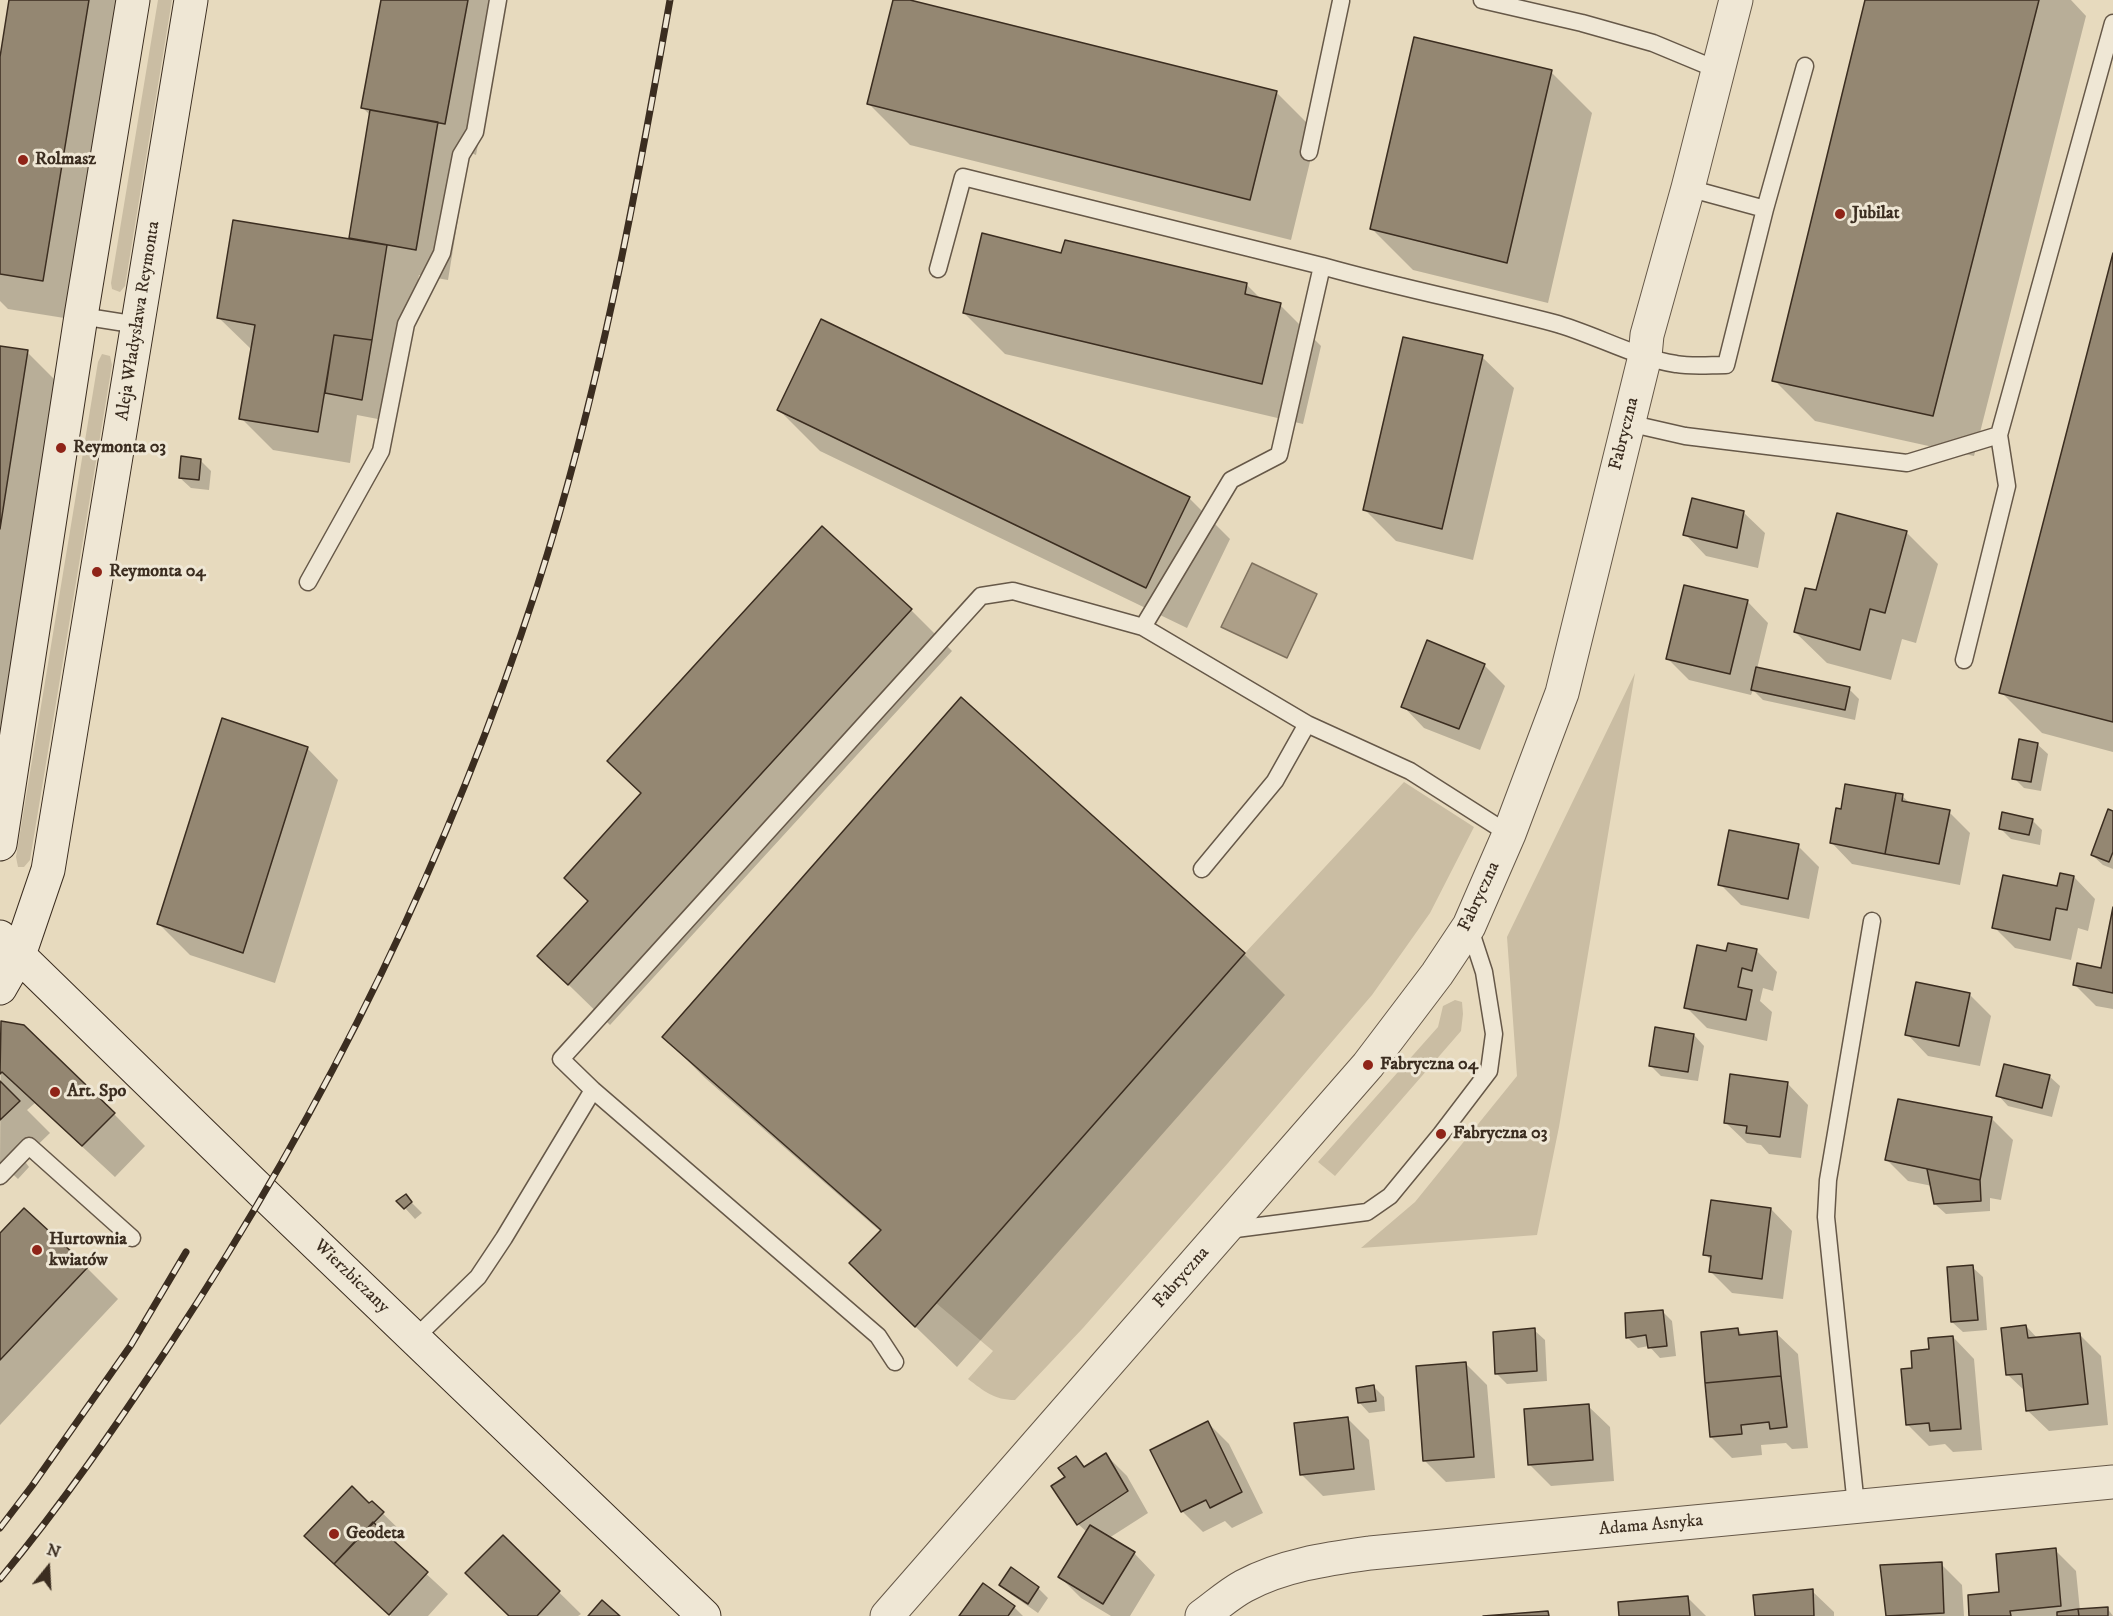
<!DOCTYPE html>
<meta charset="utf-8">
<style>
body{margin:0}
#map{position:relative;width:2113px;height:1616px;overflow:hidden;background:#e7dabe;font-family:"IM FELL DW Pica",serif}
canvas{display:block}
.north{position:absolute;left:18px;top:1538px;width:60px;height:60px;-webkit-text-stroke:4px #efe7d5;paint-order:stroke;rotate:18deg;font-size:16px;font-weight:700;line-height:24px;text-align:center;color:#3b2d20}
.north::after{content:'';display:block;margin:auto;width:21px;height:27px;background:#3b2d20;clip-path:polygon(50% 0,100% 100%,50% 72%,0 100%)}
</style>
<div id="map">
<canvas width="2113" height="1616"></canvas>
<div class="north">N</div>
</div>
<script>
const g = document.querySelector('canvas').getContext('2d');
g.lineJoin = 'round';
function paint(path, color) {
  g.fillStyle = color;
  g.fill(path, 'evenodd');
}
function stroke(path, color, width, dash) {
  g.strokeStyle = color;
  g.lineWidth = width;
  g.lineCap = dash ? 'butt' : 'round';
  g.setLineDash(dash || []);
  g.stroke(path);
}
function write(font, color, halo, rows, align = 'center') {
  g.font = font + ' "IM FELL DW Pica",serif';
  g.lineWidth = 6;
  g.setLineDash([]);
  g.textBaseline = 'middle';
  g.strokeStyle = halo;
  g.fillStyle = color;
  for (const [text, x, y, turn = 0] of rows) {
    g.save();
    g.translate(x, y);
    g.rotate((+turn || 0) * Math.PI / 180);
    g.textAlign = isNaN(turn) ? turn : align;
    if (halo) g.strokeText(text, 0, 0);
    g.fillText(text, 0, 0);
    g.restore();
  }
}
paint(new Path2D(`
 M158 0H172L125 286 120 292 112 289 111 283Z
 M102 354 110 356 112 365 30 860 24 867H18L16 857 98 362Z
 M1635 673 1559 1127 1537 1235 1361 1248 1415 1202 1517 1076 1507 937Z
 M1404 782 1474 827 1430 913 1372 995 1228 1163 1083 1328 1015 1400C994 1400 984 1391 968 1379L993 1351 936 1303 1245 953Z
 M1455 1000 1462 1002 1463 1014 1461 1031 1335 1176 1318 1162 1438 1027 1443 1006Z`), '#cabda3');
const water = new Path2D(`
 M1252 563 1317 594 1287 658 1221 627Z`);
paint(water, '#ad9f88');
stroke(water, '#7f715e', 1.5);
paint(new Path2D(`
 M11 0H136L83 321 8 309 0 301V66Z
 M383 0H505L476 155 469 152 448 280 419 275 403 371 383 420 357 415 350 463 273 450 241 418 252 350 219 318 350 240 371 116 363 108Z
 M894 0H904L1276 92 1317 133 1291 240 910 145 869 104Z
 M1867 0H2071L2086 16 1974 456 1815 421 1774 380Z
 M1551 72 1592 113 1548 303 1413 270 1372 229Z
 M1066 242 1247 285 1262 300 1280 305 1321 346 1303 424 1005 354 964 313 1063 254Z
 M2113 259V752L2042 733 2001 692Z
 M0 347 27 352 68 393 16 731 0 729Z
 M1482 357 1514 388 1473 560 1396 541 1364 509Z
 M779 410 1189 498 1230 539 1187 628 820 451Z
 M200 460 211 471 209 490 191 488 180 478Z
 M1743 512 1765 533 1758 568 1706 556 1685 534Z
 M1906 532 1938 564 1916 643 1902 639 1891 680 1827 663 1795 632 1817 592Z
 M1747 601 1768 623 1757 669 1849 689 1859 699 1855 720 1763 700 1753 690 1751 695 1689 680 1668 659Z
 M911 610 952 651 610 1025 539 956 589 902 642 795 609 761Z
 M1484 665 1505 686 1480 750 1424 728 1403 706Z
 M961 699 1244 954 1285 995 957 1367 892 1304 881 1232 705 1078 664 1037Z
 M2037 744 2048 754 2041 791 2024 788 2014 778Z
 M307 748 338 780 275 983 190 955 159 924Z
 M1902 796 1911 804 1949 812 1970 833 1960 885 1852 864 1831 842 1843 811Z
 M2113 812V869L2103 865 2092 855Z
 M2032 820 2042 830 2040 845 2011 839 2001 829Z
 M1798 846 1819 867 1809 919 1741 905 1720 884Z
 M2074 877 2095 899 2088 931 2078 928 2071 960 2015 948 1994 927Z
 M2113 914V1009L2096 1006 2075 985 2102 970Z
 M1756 950 1777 972 1773 991 1763 988 1760 1001 1772 1012 1767 1041 1707 1028 1686 1007 1727 953Z
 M1969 994 1991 1016 1980 1066 1928 1056 1907 1034Z
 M1 1023 114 1114 145 1146 115 1177 35 1103 27 1110 50 1133 23 1159 29 1167 18 1179 0 1162Z
 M1694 1035 1704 1046 1698 1081 1661 1076 1650 1065Z
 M2049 1076 2060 1086 2052 1117 2008 1106 1998 1095Z
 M1787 1083 1808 1105 1801 1158 1769 1154 1761 1145 1747 1143 1725 1122Z
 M1899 1100 1992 1119 2013 1140 2001 1200 1990 1198V1211L1946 1214 1935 1204 1932 1186 1908 1181 1887 1160Z
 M405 1196 422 1213 415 1219 405 1208Z
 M1771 1209 1792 1231 1783 1299 1732 1293 1710 1271 1712 1261 1705 1254Z
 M0 1236 87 1268 118 1299 0 1425Z
 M1972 1267 1983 1277 1987 1330 1963 1332 1952 1322Z
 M1662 1311 1672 1321 1676 1356 1660 1358 1649 1346 1638 1348 1628 1338Z
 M2026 1326 2038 1339 2080 1335 2101 1356 2108 1425 2049 1431 2027 1410 2026 1392 2008 1375Z
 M1534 1330 1545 1340 1547 1381 1507 1384 1497 1374Z
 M1738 1330 1744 1336 1776 1333 1798 1354 1808 1448 1792 1449 1786 1443 1761 1445 1762 1455 1732 1458 1711 1437Z
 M1953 1337 1974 1359 1982 1450 1953 1452 1945 1444 1929 1446 1907 1424 1914 1369Z
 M1466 1364 1487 1385 1495 1478 1446 1482 1425 1461Z
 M1374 1387 1384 1397 1385 1411 1369 1413 1359 1402Z
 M1588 1406 1610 1427 1614 1481 1551 1486 1529 1464Z
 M1348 1419 1369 1440 1375 1490 1323 1496 1302 1475Z
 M1208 1423 1229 1444 1263 1513 1232 1528 1225 1521 1203 1532 1182 1511Z
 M1106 1455 1127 1476 1148 1513 1109 1538 1134 1553 1155 1575 1130 1616H1111L1081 1598 1060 1577 1087 1532 1078 1524 1067 1478 1076 1458 1086 1468Z
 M372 1503 404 1534 394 1544 448 1594 428 1616H391L328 1557Z
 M503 1537 581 1614 578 1616H511Z
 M2055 1550 2076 1571 2080 1611 2107 1608 2113 1616H1971Z
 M1941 1564 1962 1585 1964 1616H1887L1882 1567Z
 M1001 1585 1038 1588 1048 1598 1038 1613 1012 1595Z
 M1812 1591 1834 1612V1616H1756Z
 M1687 1597 1706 1616H1621Z
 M1014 1607 1023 1616H960Z`), '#0003');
const building = new Path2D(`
 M9 0H89L43 281 0 274V57Z
 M381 0H468L445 124 361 108Z
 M893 0H910L1277 91 1250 200 867 104Z
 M1865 0H2039L1933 416 1772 381Z
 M1414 37 1552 70 1507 263 1370 229Z
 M370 110 438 122 416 250 349 238Z
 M233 220 387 245 372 340 334 335 318 432 239 419 255 325 217 318Z
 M982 233 1061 253 1065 240 1247 283 1245 294 1281 303 1262 384 963 313Z
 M2113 253V722L1999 693Z
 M821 319 1190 497 1146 588 777 410Z
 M334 335 372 340 362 400 325 393Z
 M1403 337 1483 355 1442 529 1363 510Z
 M0 346 28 350 0 529Z
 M181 456 201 459 199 480 179 478Z
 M1692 498 1744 511 1737 548 1683 535Z
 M1837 513 1907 531 1885 613 1870 609 1860 650 1794 632 1805 588 1816 590Z
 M822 526 912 609 568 985 537 956 588 901 564 878 641 793 607 761Z
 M1684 585 1748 600 1730 674 1666 659Z
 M1427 640 1485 664 1459 729 1401 707Z
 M1756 667 1850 687 1845 710 1751 690Z
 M961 697 1245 953 915 1327 849 1263 881 1230 662 1037Z
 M222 718 308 747 243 953 157 924Z
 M2019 739 2038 743 2031 782 2012 779Z
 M1845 784 1896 793 1885 854 1830 843 1836 808 1841 809Z
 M1896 793 1903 794 1902 801 1950 810 1939 864 1885 854Z
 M2108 809 2113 811V852L2109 862 2091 855Z
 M2002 812 2033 819 2029 835 1999 829Z
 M1729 830 1799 844 1788 899 1718 885Z
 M2060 873 2074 876 2067 910 2056 908 2050 940 1992 928 2003 875 2057 886Z
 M2113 907V993L2073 985 2077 963 2101 968Z
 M1728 943 1757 949 1752 971 1742 968 1738 987 1752 990 1746 1020 1684 1008 1697 945 1726 951Z
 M1916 982 1970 993 1959 1046 1905 1035Z
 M1 1021 24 1025 115 1113 82 1146 2 1072 0 1074Z
 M1655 1027 1694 1034 1688 1072 1649 1066Z
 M2004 1064 2050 1075 2042 1108 1996 1096Z
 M1730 1074 1788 1082 1780 1137 1746 1133 1747 1126 1724 1123Z
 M0 1081 20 1101 0 1120Z
 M1898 1099 1992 1117 1980 1180 1885 1160Z
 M1927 1169 1980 1180 1981 1201 1934 1204Z
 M406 1194 412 1202 404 1209 396 1201Z
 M1711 1200 1771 1208 1762 1279 1709 1272 1711 1256 1703 1255Z
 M24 1208 88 1267 0 1360V1233Z
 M1973 1265 1978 1320 1951 1322 1947 1267Z
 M1663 1310 1667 1346 1648 1348 1646 1335 1626 1338 1625 1313Z
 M2026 1325 2028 1338 2080 1333 2088 1404 2026 1411 2022 1374 2006 1375 2001 1328Z
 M1535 1328 1537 1371 1495 1374 1493 1332Z
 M1738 1328 1739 1335 1777 1331 1781 1376 1705 1383 1701 1332Z
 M1953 1336 1961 1429 1930 1431 1929 1423 1906 1425 1901 1369 1912 1368 1911 1351 1929 1349 1928 1338Z
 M1466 1362 1474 1457 1423 1461 1416 1366Z
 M1781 1376 1787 1427 1770 1429 1769 1422 1741 1425 1742 1434 1710 1437 1705 1383Z
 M1374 1385 1376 1401 1358 1403 1356 1388Z
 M1589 1404 1593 1460 1528 1465 1524 1409Z
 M1348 1417 1354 1469 1300 1475 1294 1423Z
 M1208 1421 1242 1492 1210 1508 1206 1500 1181 1512 1150 1450Z
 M1106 1453 1128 1491 1077 1525 1051 1486 1065 1477 1058 1468 1076 1456 1084 1467Z
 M352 1486 369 1503 372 1501 384 1512 334 1564 304 1536Z
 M373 1522 428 1572 389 1615 334 1564Z
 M1090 1525 1135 1552 1103 1604 1058 1577Z
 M503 1535 560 1591 537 1616H509L465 1573Z
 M2056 1548 2061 1606 2010 1611 2011 1616H1969L1968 1595 1999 1592 1996 1554Z
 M1942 1562 1944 1613 1886 1616 1880 1565Z
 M1011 1567 1039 1587 1028 1604 999 1585Z
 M983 1583 1015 1606 1008 1616H959Z
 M1813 1589 1814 1616H1755L1753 1595Z
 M1688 1596 1690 1616H1619L1618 1602Z
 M602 1600 620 1616H588Z
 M2108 1607V1616H2079L2078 1609Z
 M2078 1609 2079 1616H2057V1612Z
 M1548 1611 1549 1616H1483Z`);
paint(building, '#948772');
stroke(building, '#3b2d20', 1.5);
const lane = new Path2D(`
 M1482 0 1582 23 1653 43 1718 70
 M1309 152 1341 1
 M1688 188 1765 209 1805 66
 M938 269 963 177 1322 266C1399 288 1477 303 1554 323 1594 334 1636 358 1676 364 1692 367 1710 365 1726 365L1765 209
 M81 316 138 325
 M1628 423 1685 436 1907 463 1999 435 2113 23
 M308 582 381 451 406 324 442 253 461 155 475 132 498 0
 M1143 627 1231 480 1279 455 1322 266
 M1964 660 2007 486 1999 435
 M1202 869 1275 781 1307 724 1410 771 1509 834
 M0 1176 29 1146 132 1238
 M1228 1230 1367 1212 1390 1196 1441 1134 1489 1071 1494 1034 1484 972 1469 926
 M415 1338 478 1277 504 1238 593 1090
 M895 1362 878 1336 593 1090 561 1059 981 596 1013 591 1143 627 1307 724
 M1856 1506 1826 1217 1828 1180 1872 921`);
const street = new Path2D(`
 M887 1616 1368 1065 1437 974 1469 926 1509 834 1562 693 1645 356 1647 335 1688 188 1736 0
 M1202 1616C1216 1606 1229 1594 1244 1586 1283 1565 1327 1559 1370 1553L2113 1482`);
const secondary = new Path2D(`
 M0 844 81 316 133 0
 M0 937 264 1194 704 1616
 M0 988 19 955 48 870 191 0`);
stroke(lane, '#665848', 19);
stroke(street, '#665848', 35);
stroke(secondary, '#3b2d20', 35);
stroke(lane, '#efe7d5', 16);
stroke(street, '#efe7d5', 33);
stroke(secondary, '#efe7d5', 33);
const rail = new Path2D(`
 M0 1528 32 1486 131 1345 186 1252
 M0 1579C61 1506 116 1426 169 1346 324 1111 450 855 537 587 599 395 635 198 670 0`);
stroke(rail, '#3b2d20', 7);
stroke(rail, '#efe7d5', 4.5, [14]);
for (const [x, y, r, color] of [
 [23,160,6,"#8f2418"],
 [1840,214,6,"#8f2418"],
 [61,448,6,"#8f2418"],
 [97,572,6,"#8f2418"],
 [1368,1065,6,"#8f2418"],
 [55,1092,6,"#8f2418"],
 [1441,1134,6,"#8f2418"],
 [37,1250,6,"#8f2418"],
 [334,1534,6,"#8f2418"]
]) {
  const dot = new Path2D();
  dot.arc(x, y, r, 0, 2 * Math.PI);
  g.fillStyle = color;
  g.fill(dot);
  stroke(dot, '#efe7d5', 2);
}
write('bold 18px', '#3b2d20', '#efe7d5', [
 ["Rolmasz",35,160],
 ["Jubilat",1852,214],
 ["Reymonta 03",73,448],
 ["Reymonta 04",109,572],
 ["Fabryczna 04",1380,1065],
 ["Art. Spo",67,1092],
 ["Fabryczna 03",1453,1134],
 ["Hurtownia",49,1240],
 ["kwiatów",49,1261],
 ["Geodeta",346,1534]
], 'left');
write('18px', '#3b2d20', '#efe7d5', [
 ["Aleja Władysława Reymonta",139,321,-81],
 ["Fabryczna",1625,434,-76],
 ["Fabryczna",1480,897,-65],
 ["Wierzbiczany",351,1277,44],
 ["Fabryczna",1182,1278,-49],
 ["Adama Asnyka",1651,1526,-5]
]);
</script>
